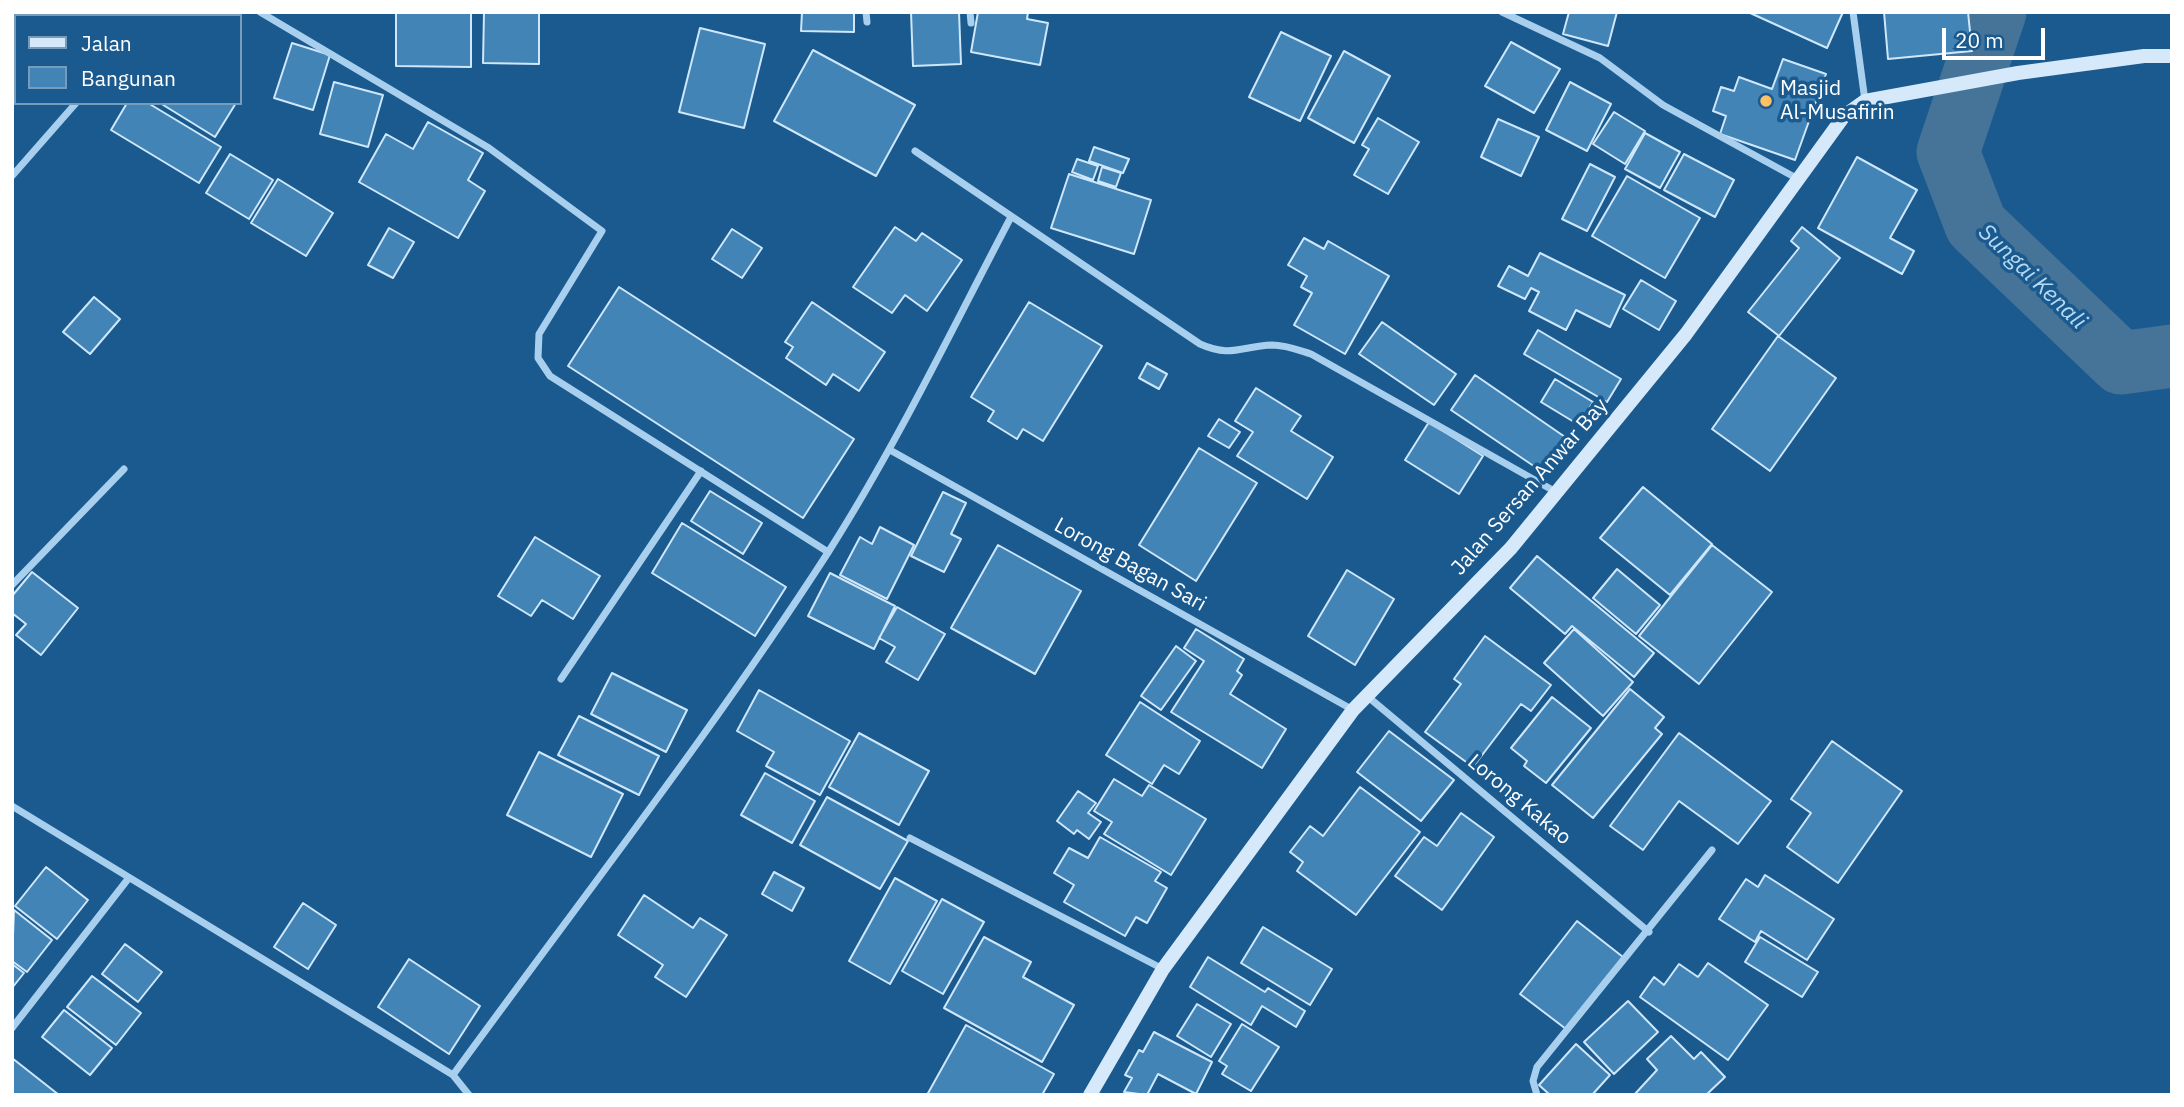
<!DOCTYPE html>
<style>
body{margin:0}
#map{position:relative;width:2184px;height:1107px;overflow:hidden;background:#1b5a8e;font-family:"IBM Plex Sans",sans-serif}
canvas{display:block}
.frame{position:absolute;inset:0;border:14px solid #fff;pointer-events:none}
.legend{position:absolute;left:14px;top:14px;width:228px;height:91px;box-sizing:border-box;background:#1b5a8e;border:2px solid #769cbb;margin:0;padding:9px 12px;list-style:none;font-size:21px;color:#fff}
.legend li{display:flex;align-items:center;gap:14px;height:35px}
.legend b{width:35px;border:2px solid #769cbb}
.scale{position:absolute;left:1942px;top:28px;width:103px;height:32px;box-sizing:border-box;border:4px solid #fff;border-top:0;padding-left:9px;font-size:21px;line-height:24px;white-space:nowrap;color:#fff;-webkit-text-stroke:5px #1b5a8e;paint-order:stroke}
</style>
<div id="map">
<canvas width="2184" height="1107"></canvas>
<div class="frame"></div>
<ul class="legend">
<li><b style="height:9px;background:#d5e9fa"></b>Jalan</li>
<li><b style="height:19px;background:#4384b7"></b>Bangunan</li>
</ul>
<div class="scale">20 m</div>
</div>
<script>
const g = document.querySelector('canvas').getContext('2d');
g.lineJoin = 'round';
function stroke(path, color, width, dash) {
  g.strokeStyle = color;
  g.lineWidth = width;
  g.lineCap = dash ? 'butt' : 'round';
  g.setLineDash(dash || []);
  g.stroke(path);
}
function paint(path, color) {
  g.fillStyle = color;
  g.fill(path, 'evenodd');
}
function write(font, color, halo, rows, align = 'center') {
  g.font = font + ' "IBM Plex Sans",sans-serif';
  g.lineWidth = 7;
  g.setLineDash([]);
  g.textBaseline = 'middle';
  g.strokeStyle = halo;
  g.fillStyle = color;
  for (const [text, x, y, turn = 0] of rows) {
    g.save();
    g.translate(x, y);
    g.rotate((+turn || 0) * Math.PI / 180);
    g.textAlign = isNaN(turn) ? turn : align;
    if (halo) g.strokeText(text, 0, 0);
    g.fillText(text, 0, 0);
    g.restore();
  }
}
stroke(new Path2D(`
 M1995 12 1948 152 1976 225 2121 363 2172 356`), '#467398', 63);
const building = new Path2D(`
 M484 12H539V64L483 63Z
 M802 12H854V32L801 31Z
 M911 12H959L961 64 913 66Z
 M978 12H1028L1027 19 1048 23 1040 65 971 52Z
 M1569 12H1617L1608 46 1563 34Z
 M1748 12H1843L1827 48Z
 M1884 12H1968L1972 51 1888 59Z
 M396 13H471V67L396 66Z
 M700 28 765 44 744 128 679 112Z
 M1281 32 1331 56 1300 121 1249 97Z
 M1511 42 1560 69 1534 113 1485 86Z
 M292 43 330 55 313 110 274 98Z
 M813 50 915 105 876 176 774 121Z
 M1344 51 1390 76 1354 143 1308 118Z
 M1783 59 1826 74 1795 160 1720 134 1726 116 1713 111 1721 87 1734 91 1739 77 1772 89Z
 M334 82 383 95 368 147 320 134Z
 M1570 82 1611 104 1587 151 1546 130Z
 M127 103H148L221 147 199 183 111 130Z
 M160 103H236L215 137Z
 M1614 112 1645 131 1625 164 1593 144Z
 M1378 118 1419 142 1388 194 1354 175 1369 149 1362 145Z
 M1498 119 1539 137 1521 176 1481 157Z
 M428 122 483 153 468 180 485 191 458 238 359 182 386 134 413 149Z
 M1645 133 1680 152 1660 188 1625 169Z
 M1094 147 1129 159 1123 173 1089 161Z
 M230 154 273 180 249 219 206 193Z
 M1684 154 1734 180 1715 217 1664 190Z
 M1857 157 1917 190 1890 238 1914 251 1902 274 1818 228Z
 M1077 159 1098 166 1093 180 1072 172Z
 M1590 164 1615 177 1587 231 1562 219Z
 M1102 167 1121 173 1116 187 1098 181Z
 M1069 174 1151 200 1134 254 1051 228Z
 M1627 176 1700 218 1665 278 1592 236Z
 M278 179 333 213 306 256 251 223Z
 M895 227 916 241 922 233 962 260 927 311 905 295 892 313 853 287Z
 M1802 227 1840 258 1779 336 1748 312 1799 248 1791 241Z
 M389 228 414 242 393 278 368 265Z
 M732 229 762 248 742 278 712 259Z
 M1304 238 1324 249 1328 241 1389 276 1345 354 1294 325 1312 293 1301 287 1307 276 1288 265Z
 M1540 253 1625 295 1610 327 1576 310 1566 330 1529 311 1539 292 1531 288 1525 299 1498 286 1509 266 1528 276Z
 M1641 280 1676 301 1659 330 1623 309Z
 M619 287 854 439 803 518 568 366Z
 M94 297 120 319 90 354 63 332Z
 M812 302 885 352 859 391 833 374 826 385 786 358 793 347 785 342Z
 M1029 302 1102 346 1043 441 1023 429 1017 439 988 421 994 411 971 397Z
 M1382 322 1456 374 1434 405 1359 354Z
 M1538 330 1621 379 1607 402 1524 354Z
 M1778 336 1836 378 1770 471 1712 429Z
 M1147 363 1167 374 1159 389 1139 378Z
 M1475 375 1568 439 1544 473 1451 410Z
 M1555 379 1593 402 1579 425 1541 402Z
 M1256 388 1301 416 1291 431 1333 457 1307 499 1237 456 1253 432 1235 421Z
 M1219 419 1240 432 1229 448 1208 436Z
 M1429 422 1483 456 1459 494 1405 460Z
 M1199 448 1257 483 1196 581 1139 545Z
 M1643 487 1712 544 1670 595 1600 538Z
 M710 491 762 523 743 554 691 521Z
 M943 492 966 503 951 534 961 539 944 572 911 556Z
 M682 523 786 587 755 636 652 573Z
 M880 527 914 545 887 599 840 575 860 537 872 544Z
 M535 537 600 576 573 619 542 600 531 616 498 596Z
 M998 545 1081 591 1035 674 951 628Z
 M1712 545 1772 592 1699 684 1639 636Z
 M1537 556 1654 653 1634 677 1572 626 1565 634 1510 588Z
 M1617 569 1660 605 1636 634 1593 598Z
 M1347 570 1394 599 1355 665 1308 636Z
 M32 572 78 608 41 655 16 635 26 624 12 613V596Z
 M830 573 895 606 874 649 808 616Z
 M897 607 945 634 918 680 886 662 895 647 879 638Z
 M1196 629 1244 659 1237 671 1242 675 1230 694 1286 729 1262 768 1171 712 1204 661 1184 648Z
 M1574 629 1633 682 1603 716 1544 663Z
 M1485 636 1551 685 1531 711 1521 704 1473 767 1425 732 1461 684 1454 679Z
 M1176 646 1196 661 1161 710 1141 696Z
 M612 673 687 710 666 752 591 714Z
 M1630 689 1664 717 1655 728 1662 734 1593 818 1552 785Z
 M759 690 850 741 820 795 766 766 774 752 737 731Z
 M1552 697 1591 728 1546 783 1524 766 1527 761 1511 748Z
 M1140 702 1200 741 1179 774 1164 765 1152 784 1106 755Z
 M579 716 659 756 639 795 558 755Z
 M1389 731 1454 780 1421 821 1357 772Z
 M859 733 929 771 899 825 829 787Z
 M1679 733 1771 801 1738 844 1679 801 1643 850 1610 826Z
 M1832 741 1902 791 1838 883 1787 847 1811 813 1791 799Z
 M539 752 623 794 591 857 507 815Z
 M765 773 815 801 792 843 741 815Z
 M1114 779 1142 796 1149 785 1206 819 1171 875 1104 834 1112 822 1094 811Z
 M1360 787 1420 832 1356 915 1297 871 1303 862 1290 852 1310 826 1323 836Z
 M1078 791 1096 803 1088 813 1101 822 1089 839 1077 830 1074 834 1057 821Z
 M827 797 908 841 880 889 800 845Z
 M1461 813 1494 837 1442 910 1395 876 1424 837 1437 846Z
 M1100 837 1161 872 1155 881 1167 888 1147 923 1136 917 1125 936 1064 902 1074 885 1054 873 1069 848 1088 858Z
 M46 867 88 900 57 939 15 906Z
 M774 872 804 888 792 911 762 894Z
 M1765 875 1834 919 1807 960 1761 931 1755 942 1719 919 1746 879 1758 887Z
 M895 878 937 901 890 984 849 961Z
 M644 895 693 928 700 918 727 935 686 997 655 977 663 965 618 935Z
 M942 899 984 922 943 994 902 971Z
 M303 903 336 925 308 969 274 947Z
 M14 910 52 940 27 972 12 961Z
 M1577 921 1623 957 1566 1029 1520 994Z
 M1263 927 1332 969 1310 1005 1241 963Z
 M984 937 1031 962 1023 977 1074 1005 1042 1062 944 1008Z
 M1760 937 1818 972 1802 997 1745 962Z
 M125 944 162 972 138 1002 102 974Z
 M1208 957 1265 992 1268 988 1305 1011 1296 1027 1262 1006 1251 1025 1190 987Z
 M409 959 480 1006 449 1054 378 1007Z
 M1708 963 1768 1005 1728 1060 1640 997 1654 977 1664 985 1679 964 1698 977Z
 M12 964 24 973 12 988Z
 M92 976 141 1013 116 1045 67 1007Z
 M1628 1001 1658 1032 1614 1074 1584 1042Z
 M1197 1004 1231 1024 1211 1057 1177 1036Z
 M64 1010 112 1048 90 1075 42 1037Z
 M1242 1024 1279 1047 1251 1091 1222 1074 1227 1066 1219 1061Z
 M966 1025 1054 1074 1042 1095H927Z
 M1154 1032 1212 1062 1196 1094 1158 1074 1147 1095 1124 1092 1132 1078 1125 1075 1139 1050 1143 1052Z
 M1671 1036 1694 1059 1701 1052 1725 1077 1706 1095H1634L1657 1070 1647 1059Z
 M1576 1044 1610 1075 1592 1095H1550L1539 1085Z
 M12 1058 59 1095H12Z`);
paint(building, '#4384b7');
stroke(building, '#cee7fa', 2);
stroke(new Path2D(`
 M260 12 489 148 602 231 539 334 538 358 550 376 828 552
 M866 12 867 22
 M970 12 971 23
 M1502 12 1600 58 1663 105 1798 179
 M1853 12 1865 101
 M161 16 165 12
 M915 151 1200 344C1231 358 1242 346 1272 345 1286 345 1298 350 1311 354L1556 492
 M12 176 76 103
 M890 450 1353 710
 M12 585 124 469
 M561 679 701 471
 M1367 696 1649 932
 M12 806 453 1075 469 1095
 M910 838 1163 969
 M12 1028 128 879
 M453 1075C579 902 713 731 829 551 897 444 952 329 1011 217
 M1537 1095 1533 1081 1537 1067 1712 850`), '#a8cfee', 7);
stroke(new Path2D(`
 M1090 1095 1163 969 1353 710 1511 548 1686 334 1844 116 1865 101 2018 73 2144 56H2172`), '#d5e9fa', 14);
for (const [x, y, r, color] of [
 [1766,101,7,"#ffc165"]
]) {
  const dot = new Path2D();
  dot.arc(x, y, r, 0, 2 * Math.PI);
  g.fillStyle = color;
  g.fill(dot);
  stroke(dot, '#1b5a8e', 2.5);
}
write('21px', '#fff', '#1b5a8e', [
 ["Masjid",1780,89],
 ["Al-Musafirin",1780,113]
], 'left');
write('21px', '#fff', '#1b5a8e', [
 ["Jalan Sersan Anwar Bay",1530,487,-49],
 ["Lorong Bagan Sari",1130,565,29],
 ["Lorong Kakao",1519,800,40]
]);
write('italic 23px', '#b4d9f5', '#1b5a8e', [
 ["Sungai Kenali",2032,277,44]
]);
</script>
